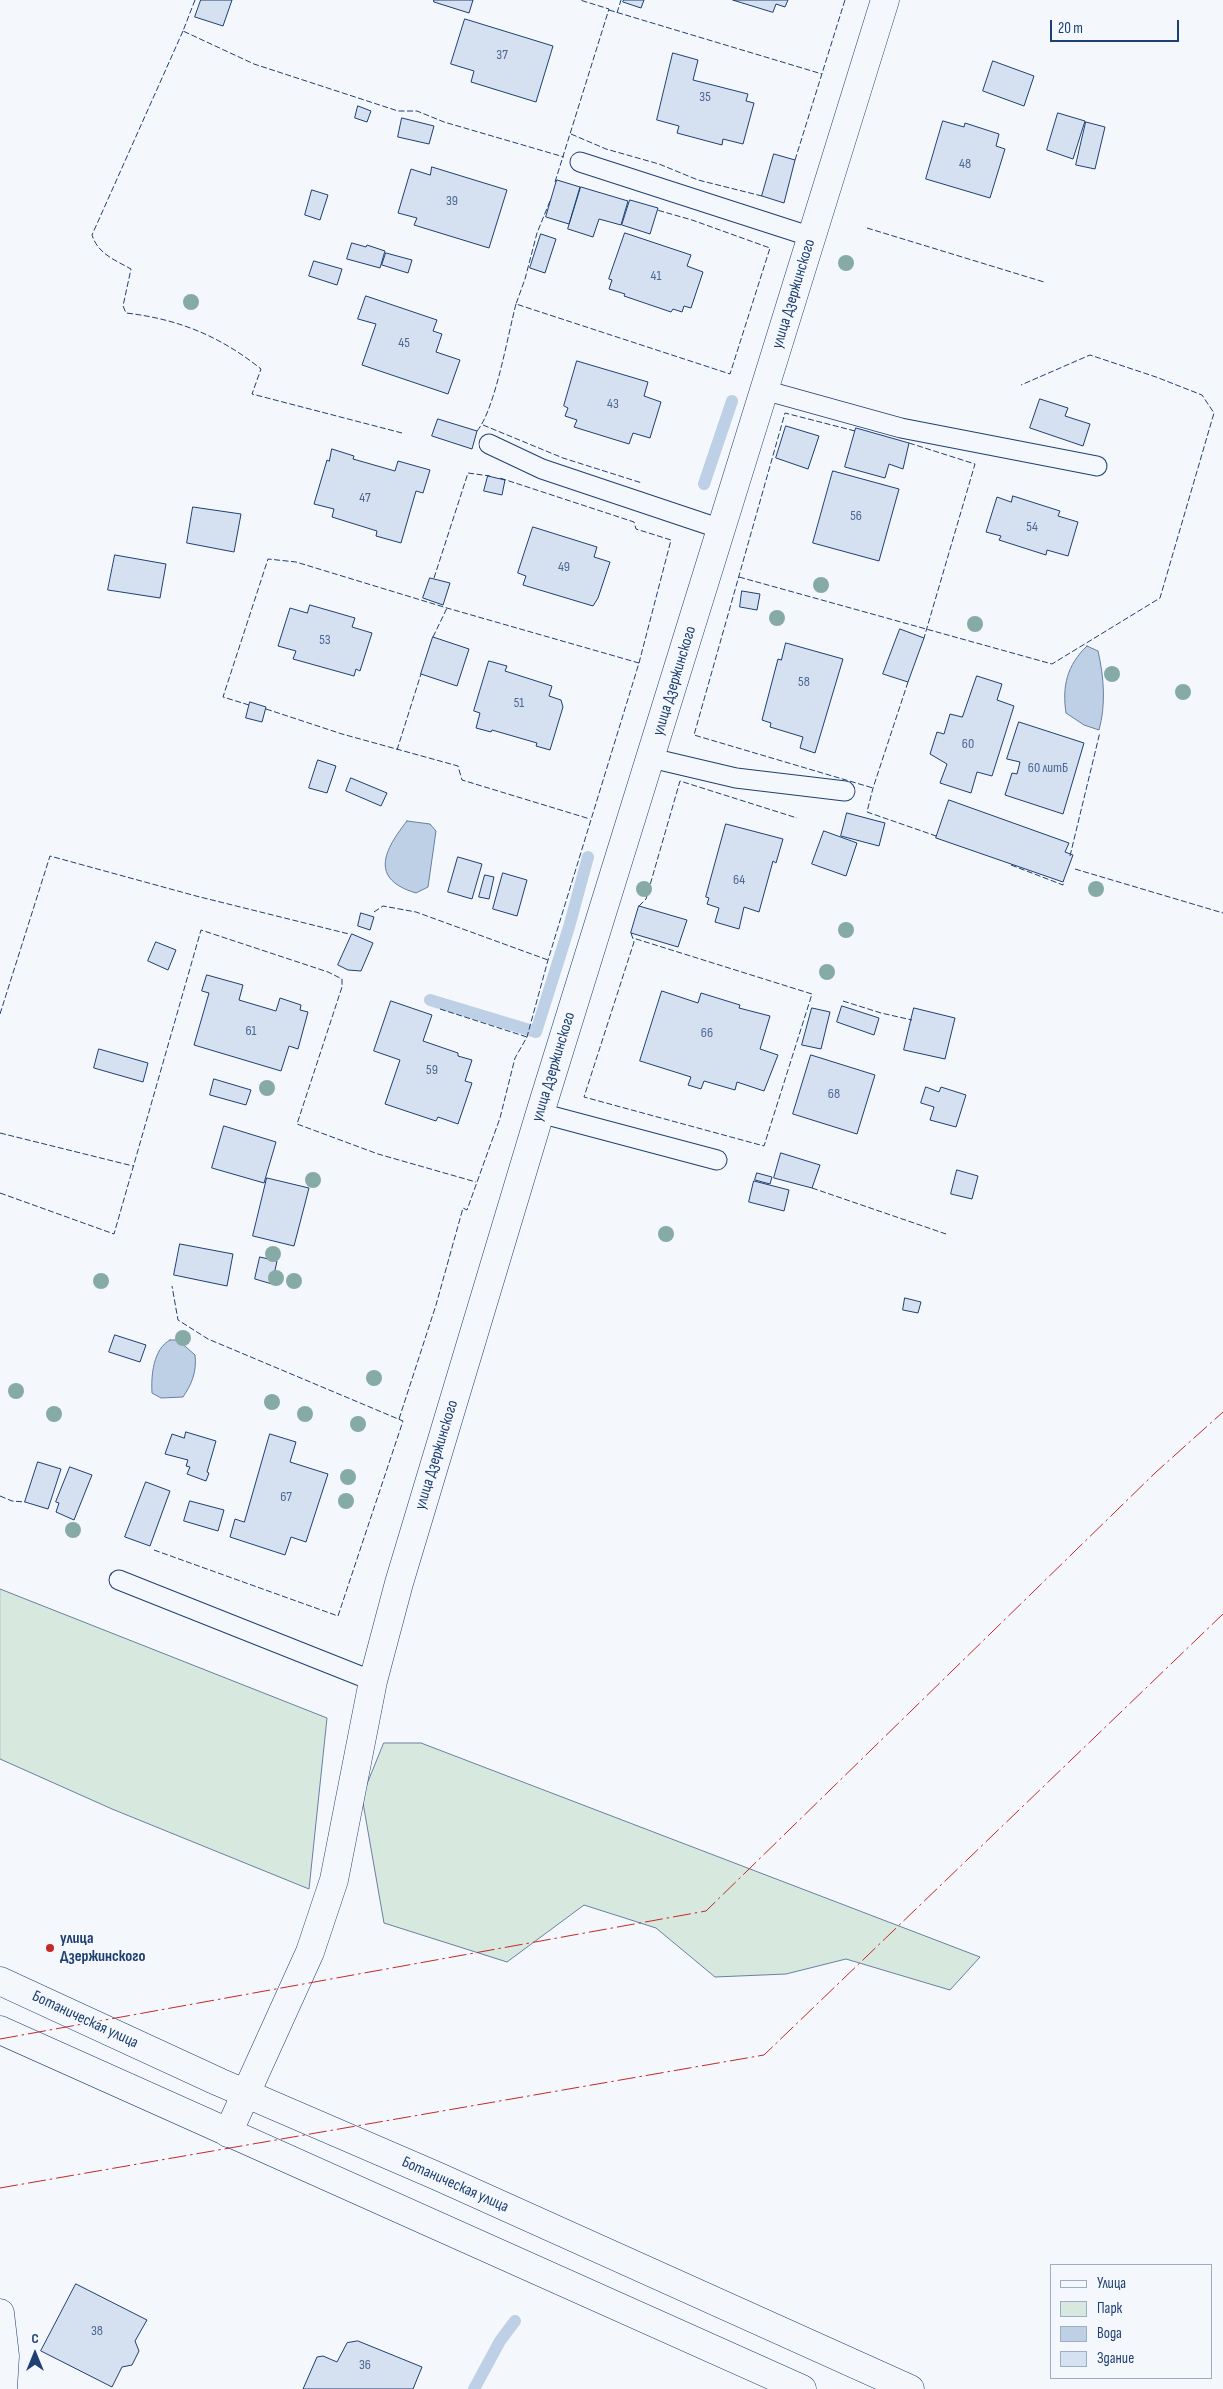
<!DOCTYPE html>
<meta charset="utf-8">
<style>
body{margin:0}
#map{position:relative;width:1223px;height:2389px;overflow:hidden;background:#f4f7fb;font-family:"Sofia Sans Condensed",sans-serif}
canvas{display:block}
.legend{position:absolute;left:1050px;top:2264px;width:162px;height:115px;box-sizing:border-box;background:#f4f7fb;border:1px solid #9eadc5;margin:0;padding:6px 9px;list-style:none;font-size:15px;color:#1d3f73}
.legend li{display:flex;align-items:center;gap:10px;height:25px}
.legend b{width:25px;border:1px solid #9eadc5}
.north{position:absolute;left:10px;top:2329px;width:50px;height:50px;-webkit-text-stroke:4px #f4f7fb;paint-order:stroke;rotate:0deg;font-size:14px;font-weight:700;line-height:20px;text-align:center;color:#1d3f73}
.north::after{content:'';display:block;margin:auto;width:18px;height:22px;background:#1d3f73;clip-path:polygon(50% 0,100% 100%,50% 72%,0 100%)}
.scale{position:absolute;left:1050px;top:20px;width:129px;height:22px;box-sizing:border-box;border:2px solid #1d3f73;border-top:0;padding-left:6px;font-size:15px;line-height:18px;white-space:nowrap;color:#1d3f73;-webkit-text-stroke:4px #f4f7fb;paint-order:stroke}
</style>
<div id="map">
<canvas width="1223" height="2389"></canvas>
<ul class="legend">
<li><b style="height:6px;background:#f4f7fb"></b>Улица</li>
<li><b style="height:14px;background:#d7e8df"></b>Парк</li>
<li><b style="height:14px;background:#bed0e5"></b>Вода</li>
<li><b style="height:14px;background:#d5e0f0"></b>Здание</li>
</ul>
<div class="north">С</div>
<div class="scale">20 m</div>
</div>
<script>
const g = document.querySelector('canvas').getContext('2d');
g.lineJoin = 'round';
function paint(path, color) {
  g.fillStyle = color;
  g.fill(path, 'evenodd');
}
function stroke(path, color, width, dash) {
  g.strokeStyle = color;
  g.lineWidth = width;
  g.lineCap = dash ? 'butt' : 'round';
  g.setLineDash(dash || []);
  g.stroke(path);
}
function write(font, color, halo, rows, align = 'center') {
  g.font = font + ' "Sofia Sans Condensed",sans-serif';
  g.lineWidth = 4;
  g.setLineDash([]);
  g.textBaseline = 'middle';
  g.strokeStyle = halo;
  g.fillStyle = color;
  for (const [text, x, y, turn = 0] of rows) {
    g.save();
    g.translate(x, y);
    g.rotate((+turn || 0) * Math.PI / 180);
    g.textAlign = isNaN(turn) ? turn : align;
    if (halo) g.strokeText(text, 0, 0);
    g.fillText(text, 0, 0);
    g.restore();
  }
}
const green = new Path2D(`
 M0 1589 327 1718 309 1889 112 1809 0 1759Z
 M384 1743H421L980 1957 950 1990 846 1959 786 1974 715 1977 656 1928 584 1905 507 1962 384 1923 362 1797Z`);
paint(green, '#d7e8df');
stroke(green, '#687fa3', 1);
const water = new Path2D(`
 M1087 646 1098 651C1104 677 1106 705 1099 730L1084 725 1066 713C1062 686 1067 665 1087 646Z
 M407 821 430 824 436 831 428 887 416 893C369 879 384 850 407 821Z
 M170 1340H178L195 1355C197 1371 192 1384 183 1397L161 1398 152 1393C151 1376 153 1349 170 1340Z`);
paint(water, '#bed0e5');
stroke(water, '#687fa3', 1);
stroke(new Path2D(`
 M704 484 732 401
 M430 1000 536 1032 569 927 588 857
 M474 2389 500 2341 515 2321`), '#bed0e5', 12);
const building = new Path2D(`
 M201 0H232L223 26 195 17Z
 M434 0H473L469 13 434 2Z
 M624 0H644L641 8 623 2Z
 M733 0H788L785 7 776 4 773 12Z
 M465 19 553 46 536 102 471 82 474 71 451 64Z
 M673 53 698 60 693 80 748 94 746 101 754 103 743 144 723 139 722 145 677 133 679 126 657 120Z
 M993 61 1034 76 1024 106 983 91Z
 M358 106 371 111 367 122 355 118Z
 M1058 113 1085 121 1073 159 1047 150Z
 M402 118 434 126 429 144 398 137Z
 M943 121 964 127 965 123 999 134 996 146 1005 149 990 198 926 179Z
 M1086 122 1105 127 1095 169 1076 165Z
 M774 154 795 160 784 203 762 196Z
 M432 167 507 190 489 248 414 225 417 218 398 213 411 169 430 175Z
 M557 180 580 187 569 224 546 217Z
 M581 187 628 201 621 225 599 219 593 237 568 229Z
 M312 190 328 195 320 220 305 215Z
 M630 200 658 208 650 234 622 225Z
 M625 233 691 255 687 266 703 272 691 308 684 306 682 312 673 309 671 312 624 296 625 294 609 289 612 280 609 279Z
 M541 234 556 239 545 273 530 268Z
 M352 243 366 247 367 245 385 251 380 268 347 259Z
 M386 253 412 260 408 273 382 265Z
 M314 261 342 269 337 285 309 276Z
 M366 296 437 320 433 331 442 334 436 352 460 360 448 394 362 365 376 324 358 319Z
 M577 361 648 382 644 396 661 402 650 438 633 433 629 444 574 427 577 420 565 416 568 408 564 406Z
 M1040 399 1068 408 1065 416 1090 424 1083 446 1030 428Z
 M438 419 477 431 472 449 432 436Z
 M786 426 819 436 808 469 776 458Z
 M856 428 909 443 903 469 889 464 885 478 845 467Z
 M332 449 354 456 353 459 395 471 398 461 430 470 423 493 416 491 401 543 376 536 377 531 332 517 334 509 314 504 327 460 329 461Z
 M833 471 899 489 879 561 813 543Z
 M488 476 505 480 502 495 484 491Z
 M1013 496 1060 511 1058 516 1078 522 1068 556 1047 550 1046 555 999 540 1001 536 986 532 997 497 1011 502Z
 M193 507 241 514 234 552 187 543Z
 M533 527 597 547 594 557 610 562 598 598 593 606 523 585 526 576 518 573Z
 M115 555 166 564 160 598 108 590Z
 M430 578 450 583 443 605 423 598Z
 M742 591 760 594 757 610 740 607Z
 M310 605 355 618 352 627 372 633 360 671 356 669 354 676 293 659 296 651 278 646 290 608 307 613Z
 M900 629 924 638 908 682 883 674Z
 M433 637 469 649 457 686 421 674Z
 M786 643 843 659 815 753 800 748 803 737 770 727 771 723 762 720 778 659 781 660Z
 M489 661 507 666 505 671 552 686 549 696 561 700 563 707 550 750 536 746 537 743 492 730 491 732 476 728 480 713 474 711Z
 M977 676 1002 684 997 700 1014 706 992 776 977 772 971 793 940 783 947 764 930 754 937 732 944 734 950 714 962 717Z
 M250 702 266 707 262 722 246 718Z
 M1019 722 1084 743 1063 814 1005 795 1012 773 1017 774 1020 762 1007 759Z
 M318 760 336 766 327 793 309 788Z
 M351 778 387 793 381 806 346 791Z
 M949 800 1069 843 1065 852 1073 855 1063 882 936 838Z
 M847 813 885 823 879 846 841 836Z
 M726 824 783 839 776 863 773 861 759 912 744 907 739 929 715 922 719 908 707 904 709 898 706 897Z
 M824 831 857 843 846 876 812 864Z
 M458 857 482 864 472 899 448 892Z
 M503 873 527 880 517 916 493 909Z
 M485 875 494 877 489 899 479 897Z
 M639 906 687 920 678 947 631 933Z
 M361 913 374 917 370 930 358 926Z
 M352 934 373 943 361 971 348 970 338 965Z
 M156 942 176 950 168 970 148 961Z
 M207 975 243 985 239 1000 276 1011 280 998 301 1005 300 1010 308 1012 298 1049 289 1046 281 1071 194 1045 209 993 202 991Z
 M662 991 698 1003 701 993 740 1005 739 1008 770 1016 760 1049 778 1055 764 1091 737 1082 735 1090 704 1081 701 1089 688 1085 691 1077 640 1061Z
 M391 1001 432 1015 423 1041 458 1053V1056L472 1060 465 1081 472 1083 458 1124 438 1117 436 1121 385 1104 400 1060 374 1051Z
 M842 1006 879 1018 874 1035 837 1022Z
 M812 1008 830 1012 821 1049 802 1045Z
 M914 1008 955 1018 945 1059 904 1050Z
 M99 1049 148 1063 143 1082 94 1068Z
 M811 1055 875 1075 857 1134 793 1114Z
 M214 1079 251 1090 246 1105 210 1095Z
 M926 1087 939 1092 941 1087 966 1095 956 1127 930 1120 934 1107 921 1103Z
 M224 1126 276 1142 264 1183 212 1168Z
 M781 1153 820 1165 812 1188 774 1178Z
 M957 1170 978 1176 972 1199 951 1194Z
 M757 1173 772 1177 770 1184 755 1180Z
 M267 1178 309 1188 294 1246 253 1236Z
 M754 1181 789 1190 784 1211 749 1202Z
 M180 1244 233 1254 227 1286 174 1275Z
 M260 1257 277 1261 272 1284 255 1279Z
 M905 1298 921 1302 918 1313 903 1310Z
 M115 1335 146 1345 140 1362 109 1352Z
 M186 1432 216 1441 207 1472 209 1473 206 1481 187 1474 190 1467 186 1466 188 1460 165 1454 172 1434 184 1438Z
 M270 1434 296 1442 290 1462 328 1474 306 1542 291 1537 285 1555 230 1537 235 1519 244 1522Z
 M38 1462 61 1469 48 1509 25 1502Z
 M70 1467 92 1475 74 1520 56 1512 59 1503 56 1502Z
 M146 1482 170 1491 150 1546 125 1537Z
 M190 1501 224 1510 218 1531 184 1521Z
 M76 2284 147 2320 135 2341 139 2351 132 2365 122 2367 112 2387 41 2351Z
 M358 2341 422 2367 413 2389H303L317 2357 323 2356 337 2362 347 2343Z`);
paint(building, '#d5e0f0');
stroke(building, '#1d3f73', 1);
const lane = new Path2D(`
 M580 162 812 237
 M764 390 901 428 1097 466
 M489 444 542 469 721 529
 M651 758 736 778 845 791
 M540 1113 717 1160
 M119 1580 373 1681`);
const street = new Path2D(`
 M228 2133 310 1952 334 1880 373 1681 399 1583 540 1113 885 0
 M0 2313 5 2356 3 2389`);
const secondary = new Path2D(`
 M0 1981 219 2082 437 2176 910 2389
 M0 2030 802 2389`);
stroke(lane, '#1d3f73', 21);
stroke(street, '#1d3f73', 29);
stroke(secondary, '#1d3f73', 29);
stroke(lane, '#f4f7fb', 19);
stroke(street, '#f4f7fb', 28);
stroke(secondary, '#f4f7fb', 28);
stroke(new Path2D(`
 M195 0 183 31 254 64 398 111H417L444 122 564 157
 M609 10 822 74
 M617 13 621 0
 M183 31 92 235C98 254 115 260 131 269L123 306 126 313C178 319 220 336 261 369L252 394 402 433
 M571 134 606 149 659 164 698 180 762 196
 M795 160 845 0
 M555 182 609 9 580 0
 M550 201 537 233 525 279 516 304 730 374 770 248 692 220 657 210
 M867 228 1044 282
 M483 425 563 458 642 483
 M477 431C495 410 508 334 516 304
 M855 431 785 413 694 735 873 788
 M909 443 975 464 924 638
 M739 577 1052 664 1160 598 1214 413 1202 395 1156 377 1090 355 1021 385
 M434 578 468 473 490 476
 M433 637 447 608
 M908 682 873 788 867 812 939 837
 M249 705 223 697 268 559 296 562 447 608 639 663
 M266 709 342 734 458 766 462 780 590 819
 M397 750 421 674
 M1070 856 1100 732
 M1011 865 1063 885 1064 881
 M1075 869 1223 913
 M639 906 646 899 680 781 797 818
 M374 912 383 906 416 912 548 960
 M631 933 634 942 584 1097 764 1146 812 994 633 938
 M843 1001 881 1013 912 1020
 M440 1009 527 1037
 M0 1014 50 856 196 896 349 934
 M0 1133 133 1166
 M812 1188 946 1234
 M0 1193 114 1234 201 930 328 972 342 979V987L297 1124 378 1154 476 1182
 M399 1419 436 1305 463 1208 467 1210 500 1118 515 1058 527 1037 548 960 639 663 671 540 636 529 634 522 500 478
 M0 1496 12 1501 25 1502
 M154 1550 338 1616 403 1421 208 1339 178 1320 172 1286`), '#1d3f73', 1, [6, 2.5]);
stroke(new Path2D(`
 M0 2039 706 1911 1155 1473 1223 1412
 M0 2188 764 2055 1223 1614`), '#c62828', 1, [18, 4, 2.5, 4]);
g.fillStyle = '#86aba6';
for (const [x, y] of [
 [846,263],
 [191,302],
 [821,585],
 [777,618],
 [975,624],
 [1112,674],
 [1183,692],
 [644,889],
 [1096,889],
 [846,930],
 [827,972],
 [267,1088],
 [313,1180],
 [666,1234],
 [273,1254],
 [276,1278],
 [101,1281],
 [294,1281],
 [183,1338],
 [374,1378],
 [16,1391],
 [272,1402],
 [54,1414],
 [305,1414],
 [358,1424],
 [348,1477],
 [346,1501],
 [73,1530]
]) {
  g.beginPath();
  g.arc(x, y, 8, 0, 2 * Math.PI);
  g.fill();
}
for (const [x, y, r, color] of [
 [50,1948,5,"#c62828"]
]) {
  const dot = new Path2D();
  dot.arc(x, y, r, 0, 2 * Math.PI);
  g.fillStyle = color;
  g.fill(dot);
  stroke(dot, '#f4f7fb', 2);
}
write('14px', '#4b6792', null, [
 ["37",502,55],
 ["35",705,97],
 ["48",965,164],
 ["39",452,201],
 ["41",656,276],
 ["45",404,343],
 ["43",613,404],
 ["47",365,498],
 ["56",856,516],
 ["54",1032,527],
 ["49",564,567],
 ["53",325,640],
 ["58",804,682],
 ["51",519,703],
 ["60",968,744],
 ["60 литБ",1048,768],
 ["64",739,880],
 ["61",251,1031],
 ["66",707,1033],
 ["59",432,1070],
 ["68",834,1094],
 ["67",286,1497],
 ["38",97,2331],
 ["36",365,2365]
]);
write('16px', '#1d3f73', '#f4f7fb', [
 ["улица Дзержинского",794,294,-73],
 ["улица Дзержинского",675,681,-73],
 ["улица Дзержинского",554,1067,-73],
 ["улица Дзержинского",437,1455,-73],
 ["Ботаническая улица",85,2020,25],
 ["Ботаническая улица",455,2185,24]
]);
write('bold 16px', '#1d3f73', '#f4f7fb', [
 ["улица",60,1939],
 ["Дзержинского",60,1957]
], 'left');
</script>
